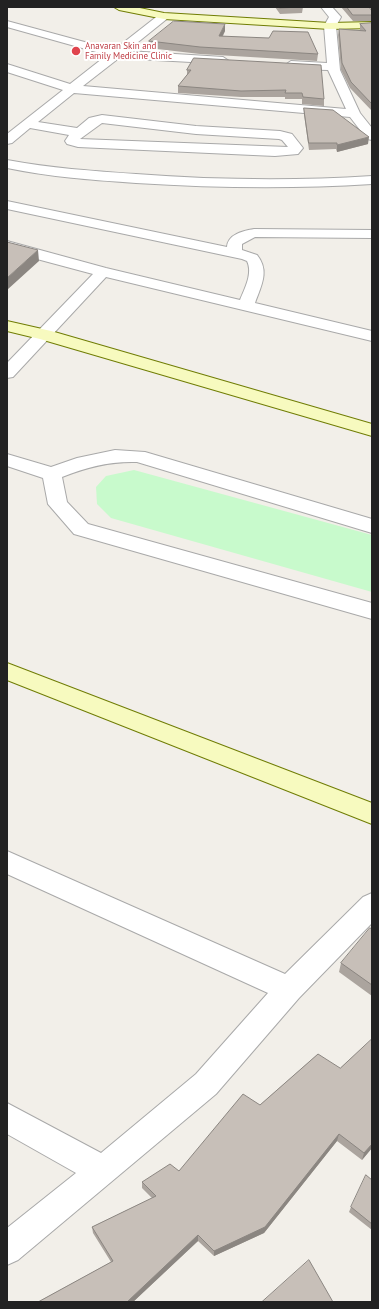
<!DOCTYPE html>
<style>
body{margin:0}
#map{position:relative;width:379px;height:1309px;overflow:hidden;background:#f2efe9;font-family:"PT Sans",sans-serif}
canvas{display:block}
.frame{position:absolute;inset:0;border:8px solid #222;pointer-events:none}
</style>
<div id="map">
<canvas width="379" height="1309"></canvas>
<div class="frame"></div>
</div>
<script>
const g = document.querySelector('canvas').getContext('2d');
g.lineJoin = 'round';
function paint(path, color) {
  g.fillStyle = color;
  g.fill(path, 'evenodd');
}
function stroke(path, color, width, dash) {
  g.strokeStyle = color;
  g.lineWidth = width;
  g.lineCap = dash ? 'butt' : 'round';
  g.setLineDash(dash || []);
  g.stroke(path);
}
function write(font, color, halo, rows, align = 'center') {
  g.font = font + ' "PT Sans",sans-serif';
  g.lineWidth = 4;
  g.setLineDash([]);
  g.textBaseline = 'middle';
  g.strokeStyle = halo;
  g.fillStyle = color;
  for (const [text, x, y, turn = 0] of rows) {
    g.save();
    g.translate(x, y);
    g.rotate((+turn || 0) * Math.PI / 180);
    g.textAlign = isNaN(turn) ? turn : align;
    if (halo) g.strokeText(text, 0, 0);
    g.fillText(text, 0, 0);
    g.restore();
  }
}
paint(new Path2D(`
 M134 470 372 535V592L111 518 97 504 96 487 106 476Z`), '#c8facc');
const street = new Path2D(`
 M321 7H332L341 17 336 26 340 70 360 113 372 128V140L367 139 350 117 74 93 38 122 77 128 89 118 102 115 196 126 280 131 292 134 303 148 298 154 275 156 78 147 67 144 65 141 69 135 30 128 12 143 7 144V134L63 90 7 72V64L70 84 107 55 7 27V21L114 50 160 14H168L170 16 168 18 127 51 223 57 229 61 227 64 119 58 83 86 346 109 328 70 291 69 285 65 291 61 327 63 324 26 329 17ZM102 123 196 134 279 139 282 140 288 147 80 139Z
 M7 160C50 168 93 171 136 174 215 180 293 181 372 176V184C293 189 215 188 136 183 93 180 50 177 7 168Z
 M7 201 227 247C228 234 243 231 254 229L372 230V238L255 237 242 244V250L257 255C270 271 261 286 255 303L372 331V341L106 277 13 377 7 378V363L93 274 7 251V241L106 268 240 300C245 288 253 273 247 261L242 259 7 209Z
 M115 450 145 452 372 519V533L137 462C110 461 87 467 62 477L67 502 88 524 372 603V619L74 534 48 504 43 478 7 466V454L51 467 77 458Z
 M7 851 285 974 363 897 372 893V923L299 998 216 1094 18 1260 7 1265V1228L76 1173 7 1134V1103L101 1153 196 1074 268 993 7 874Z`);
const secondary = new Path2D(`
 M114 7H135L164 13 330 23 372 22V28L330 29 164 19 119 10Z
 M7 321 51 331 372 424V436L40 339 7 331Z
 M7 663 372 803V824L7 680Z`);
stroke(street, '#a9a9a9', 2);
stroke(secondary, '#707d05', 2);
paint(street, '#fff');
paint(secondary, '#f7fabf');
paint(new Path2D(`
 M275 7H303L302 13 280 14Z
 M341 7H369L372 11V21H353Z
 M372 23V111L350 88 341 70 338 35 339 29 360 31V24Z
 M225 31 223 36 318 54 317 61 200 54 149 48V41Z
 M194 58 324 99V106L302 104V99H285V97H241L178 93V86L187 75V70Z
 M304 108 368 144 337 152 336 149 309 150 304 114Z
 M372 929V996L339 972 341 963Z
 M318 1054 372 1148 362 1160 337 1141 264 1233 214 1256 198 1241 133 1302H38L111 1262 93 1233 92 1227 152 1198 142 1188V1182L179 1171 260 1105Z
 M372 1180V1230L349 1212 351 1207Z`), '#aba49e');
paint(new Path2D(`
 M225 24V31L219 42V36Z
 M369 137 368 144 337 152V145Z
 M38 250 39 261 7 290V278Z
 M339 1134 337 1141 264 1233 214 1256V1251Z
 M372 1144V1148L362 1160 364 1153Z
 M198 1235V1241L133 1302H127Z`), '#8b8681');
const building = new Path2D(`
 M279 7H301L280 8Z
 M347 7H369L372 11V15H353Z
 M174 21 225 24 219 36 269 38 273 31 308 32 318 54 200 47 149 41Z
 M372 23V104L351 82 342 63 339 29 366 31 360 24Z
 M194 58 321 65 324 99 303 97 302 93H285L286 90 241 91 178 86 191 70H187Z
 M304 108 333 110 369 137 337 145V143H309Z
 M7 242 38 250 7 278Z
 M370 928 372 929V985L341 963Z
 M372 1039V1144L364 1153 339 1134 265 1227 214 1251 198 1235 127 1302H38L113 1261 92 1227 156 1196 142 1182 170 1164 179 1171 243 1094 260 1105 318 1054 340 1068Z
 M366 1175 372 1180V1224L351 1207Z
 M309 1260 333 1302H262Z`);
paint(building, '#c7bfb8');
stroke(building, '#8b8681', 1);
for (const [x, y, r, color] of [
 [76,51,5,"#e0444e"]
]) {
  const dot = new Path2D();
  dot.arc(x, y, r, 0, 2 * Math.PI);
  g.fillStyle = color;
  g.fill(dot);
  stroke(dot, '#fff', 1.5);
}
write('9px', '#be3a42', '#fff', [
 ["Anavaran Skin and",85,46],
 ["Family Medicine Clinic",85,56]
], 'left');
</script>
